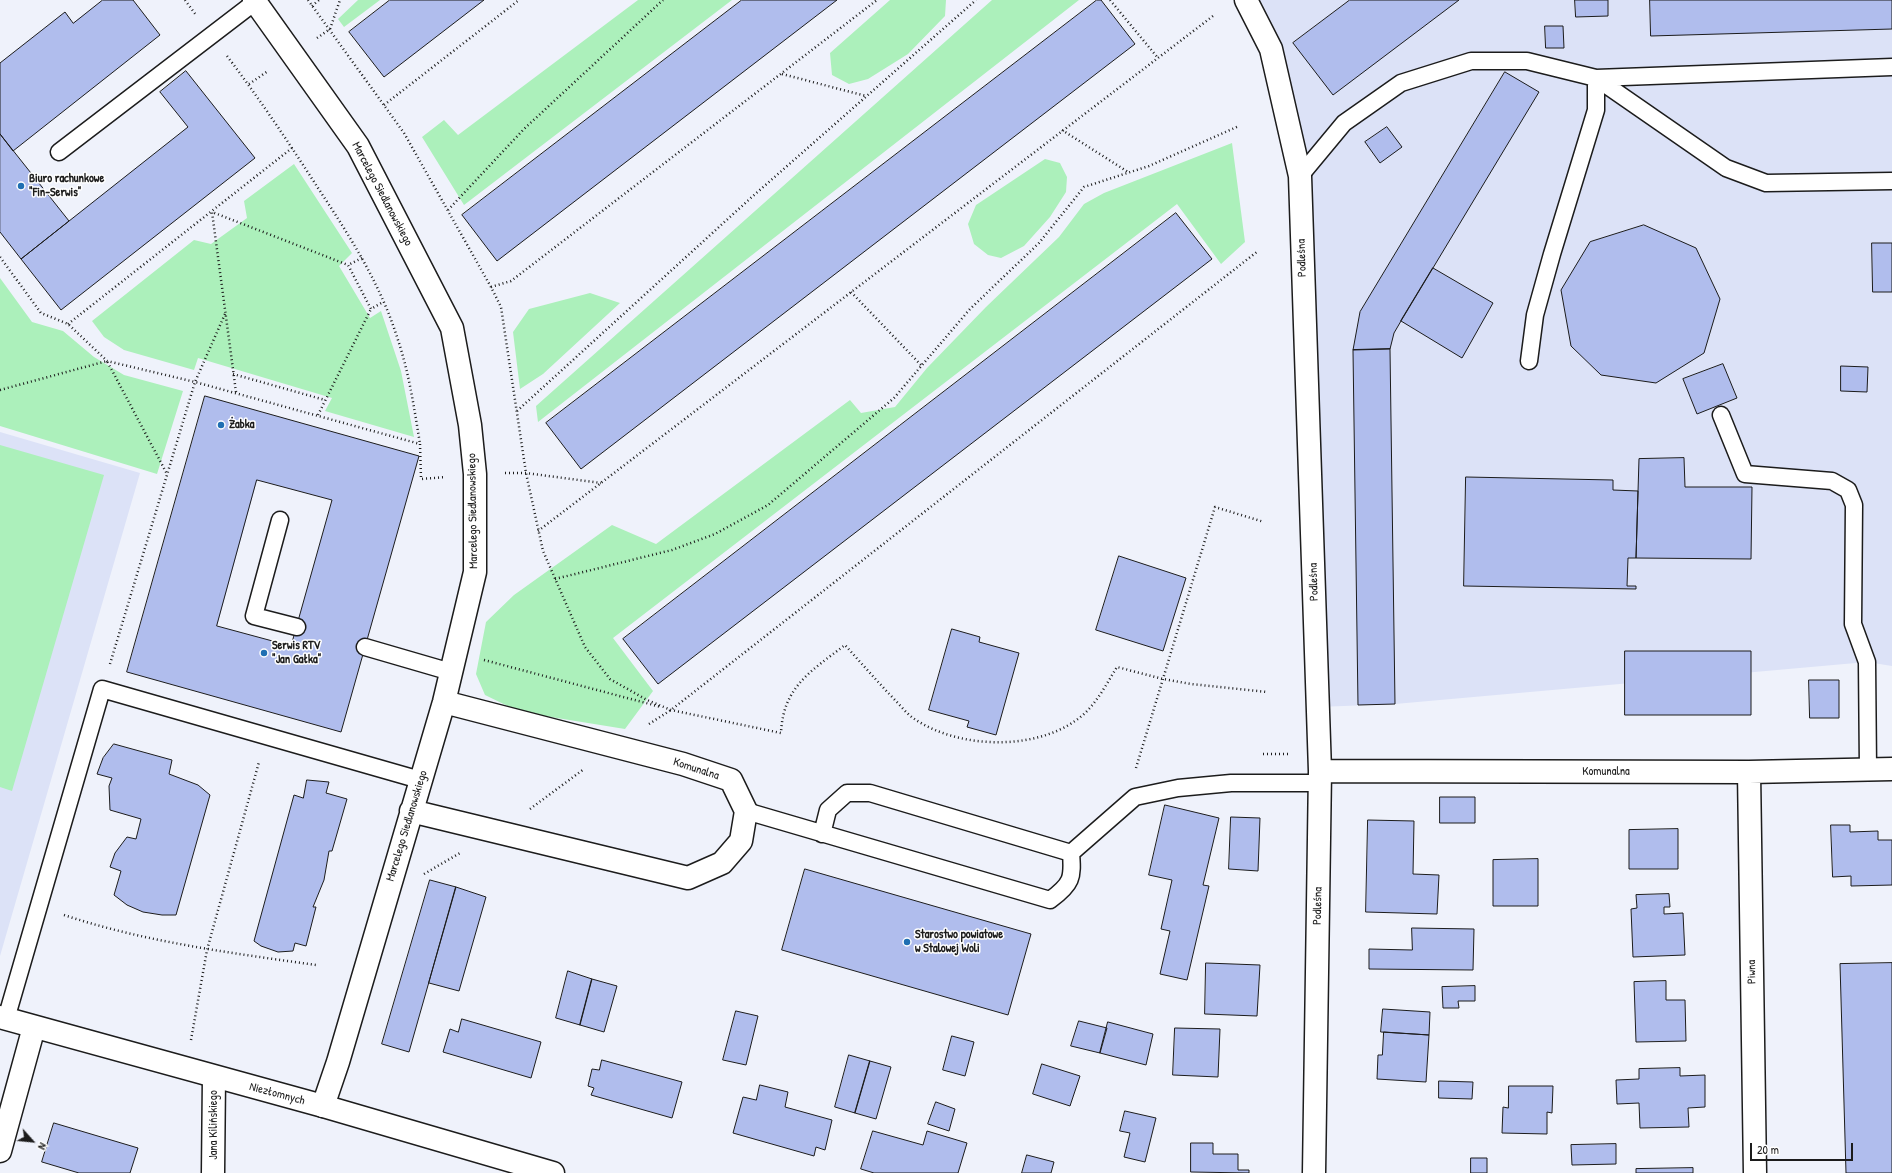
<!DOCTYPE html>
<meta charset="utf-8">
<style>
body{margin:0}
#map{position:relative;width:1892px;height:1173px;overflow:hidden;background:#eff2fb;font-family:"Patrick Hand",sans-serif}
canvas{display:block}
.north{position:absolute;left:12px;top:1121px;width:40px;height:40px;-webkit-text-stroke:3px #fff;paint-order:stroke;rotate:117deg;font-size:11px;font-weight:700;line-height:16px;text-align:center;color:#1c1c1c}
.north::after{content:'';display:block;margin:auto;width:14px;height:18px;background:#1c1c1c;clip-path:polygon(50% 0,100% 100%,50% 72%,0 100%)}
.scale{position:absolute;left:1750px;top:1143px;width:103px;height:18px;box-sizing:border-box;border:2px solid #1c1c1c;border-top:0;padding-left:5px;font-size:12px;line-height:14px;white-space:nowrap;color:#1c1c1c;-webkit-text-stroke:3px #fff;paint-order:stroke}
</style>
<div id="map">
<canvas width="1892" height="1173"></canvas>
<div class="north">N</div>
<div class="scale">20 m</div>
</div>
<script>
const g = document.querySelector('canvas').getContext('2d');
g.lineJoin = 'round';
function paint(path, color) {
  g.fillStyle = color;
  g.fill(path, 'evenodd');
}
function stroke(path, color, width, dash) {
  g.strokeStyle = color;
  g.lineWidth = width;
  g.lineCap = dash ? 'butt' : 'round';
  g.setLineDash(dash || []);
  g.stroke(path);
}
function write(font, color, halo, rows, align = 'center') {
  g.font = font + ' "Patrick Hand",sans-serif';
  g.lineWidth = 3;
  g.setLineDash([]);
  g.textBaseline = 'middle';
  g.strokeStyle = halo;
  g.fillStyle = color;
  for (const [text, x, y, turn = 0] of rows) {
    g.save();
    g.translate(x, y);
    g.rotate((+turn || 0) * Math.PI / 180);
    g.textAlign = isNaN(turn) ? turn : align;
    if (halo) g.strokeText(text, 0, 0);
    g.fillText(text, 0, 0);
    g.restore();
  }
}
paint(new Path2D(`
 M1246 0H1892V666L1867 662 1395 704 1318 707 1300 176Z
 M0 432 140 473 0 956Z`), '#dce2f7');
paint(new Path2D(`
 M358 0H380L344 27 338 19Z
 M638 0H732L464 205 422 137 444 120 458 135Z
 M890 0H946L945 16 908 54 868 79 849 84 832 75 830 53Z
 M992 0H1079L538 422 536 406Z
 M1232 143 1245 242 1221 264 1177 204 613 638 653 691 625 729 520 712 485 695 476 674 486 622 514 595 612 525 656 544 850 400 861 413 895 407 927 368 986 307 1059 237 1084 204 1104 193Z
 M1045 159 1060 163 1067 177 1066 192 1050 217 1024 246 1001 258 988 255 974 244 968 224 976 205Z
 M294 164 352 253 339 266 370 318 381 311 401 371 414 437 325 411 332 398 198 358 194 370 124 350 104 337 92 321 194 240 211 244 247 218 244 201Z
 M0 278 32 322 63 331 94 357 124 375 183 391 157 474 0 426Z
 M590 293 620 303 543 374 520 389 513 332 529 309Z
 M0 445 104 475 12 791 0 787Z`), '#acf0bb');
const building = new Path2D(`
 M103 0H133L160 35 13 151 0 134V63L65 12 73 23Z
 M390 0H484L384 77 349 32Z
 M742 0H837L497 261 462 215Z
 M1097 0H1101L1135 44 581 469 546 423Z
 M1350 0H1459L1333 95 1293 43Z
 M1575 0H1608V16L1576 17Z
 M1650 0H1892V29L1651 36Z
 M1545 26H1563L1564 48H1546Z
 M186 71 255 158 61 310 21 259 188 127 160 92Z
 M1505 72 1539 92 1401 321 1394 333 1390 349 1353 350 1360 312Z
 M1387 127 1402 147 1380 163 1365 142Z
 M0 134 69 221 21 259 0 232Z
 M1176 213 1212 259 658 684 623 639Z
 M1644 225 1696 248 1720 299 1704 353 1656 383 1601 375 1571 346 1561 290 1590 242Z
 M1872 243H1892V292H1873Z
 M1433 268 1493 303 1462 358 1401 321Z
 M1390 349 1395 704 1358 705 1353 350Z
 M1723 364 1737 398 1697 414 1683 379Z
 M1841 366 1868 367 1867 392 1841 391Z
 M205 396 419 456 341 732 127 672ZM257 480 332 500 291 646 217 626Z
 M1684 458 1685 487H1752L1751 559 1636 558 1639 459Z
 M1466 477 1613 480V490L1638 491 1636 558H1628L1627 586H1636V589L1464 586Z
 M1119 556 1186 578 1163 651 1096 630Z
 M952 629 980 637 979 642 1019 653 996 735 967 727 969 721 929 710Z
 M1625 651H1751V715H1625Z
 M1809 680H1839V718H1810Z
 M114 744 172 760 169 774 198 785 210 795 176 915H162L143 912 127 905 114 895 121 871 110 867 115 853 127 837 136 839 141 819 110 810 109 786 112 778 97 774 103 758Z
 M307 780 329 782 326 793 347 799 332 851H329L324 880 313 907H316L306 946 295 943 293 951 278 952 261 946 254 941 294 795 303 798Z
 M1440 797H1475V823H1440Z
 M1165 805 1219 818 1203 885 1209 886 1187 980 1160 974 1170 931 1161 929 1172 880 1149 875Z
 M1231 817 1260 818 1258 871 1229 869Z
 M1368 820 1414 821 1413 874 1439 875 1437 914 1366 912Z
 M1831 825H1850V832L1878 831V840H1892V885L1851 886V876L1833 877Z
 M1678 829V869H1629V830Z
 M1538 859V906H1493V860Z
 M805 869 1031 934 1008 1015 782 950Z
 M430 880 456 887 409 1052 382 1044Z
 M456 887 486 897 459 991 429 983Z
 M1669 894 1670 907H1664V914L1683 913 1685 955 1633 957 1631 909 1637 908 1636 895Z
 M1412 928 1474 929 1473 970 1369 969V949L1412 950Z
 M1206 963 1260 965 1257 1016 1205 1014Z
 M1892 963V1173H1846L1840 964Z
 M568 971 592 979 580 1025 556 1018Z
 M592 979 617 986 604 1032 580 1025Z
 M1666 981V1000H1685L1686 1041 1636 1042 1634 982Z
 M1475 986V1001H1458L1459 1008H1443L1442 987Z
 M1383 1009 1430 1012 1429 1035 1381 1032Z
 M736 1011 758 1016 746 1065 723 1060Z
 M462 1019 541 1042 531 1078 443 1052 450 1029 458 1032Z
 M1079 1021 1107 1028 1100 1053 1071 1046Z
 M1108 1022 1153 1034 1146 1065 1100 1053Z
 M1175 1028 1220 1029 1218 1077 1173 1075Z
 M1384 1032 1429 1035 1426 1082 1377 1079 1378 1055H1382Z
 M952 1036 974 1042 965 1076 943 1070Z
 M849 1055 870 1061 855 1113 835 1107Z
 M602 1060 682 1082 672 1118 591 1095 594 1088 588 1086 592 1069 599 1070Z
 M870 1061 891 1067 876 1119 855 1113Z
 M1042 1064 1080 1076 1070 1106 1033 1094Z
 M1680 1068V1076L1705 1075V1107L1688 1108 1689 1127 1640 1128 1639 1103 1617 1104 1616 1080 1639 1079V1069Z
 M1439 1081 1473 1082 1472 1099 1439 1098Z
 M760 1085 788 1092 785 1107 832 1120 825 1150 816 1147 814 1156 733 1133 743 1097 756 1100Z
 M1509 1086H1553L1552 1113 1547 1112V1134L1502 1133 1503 1107 1508 1108Z
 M936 1102 955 1109 949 1131 928 1124Z
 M1125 1111 1156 1118 1145 1162 1124 1157 1130 1133 1120 1131Z
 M54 1123 138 1148 130 1173H79L42 1162Z
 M873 1131 923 1145 927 1131 967 1143 958 1173H874L861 1169Z
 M1191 1143H1213V1154H1238V1170H1249V1173L1191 1172Z
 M1616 1144V1164L1572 1165 1571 1145Z
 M1027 1155 1054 1162 1051 1173H1022Z
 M1471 1158H1487V1173H1471Z
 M1693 1168V1173H1636V1169Z`);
paint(building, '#b0bded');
stroke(building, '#1c1c1c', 1);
const service = new Path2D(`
 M59 152 255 2
 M1300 176 1344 123 1401 83 1471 61H1527L1596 78 1726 168 1766 183 1892 181
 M1529 361 1535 315 1552 254 1596 110V78L1892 67
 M1721 415 1745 474 1832 481 1848 490 1854 505 1853 624 1867 662 1868 769
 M280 520 254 616 297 627
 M365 647 451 672
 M746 811 1050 900C1072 884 1073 878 1071 853
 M822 834 828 810 847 793H870L1071 853
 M1071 853 1135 797 1178 788 1231 783H1320
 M6 1019 102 689 420 780`);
const minor = new Path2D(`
 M254 0 358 146 452 328 470 425 475 474V572L444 702 338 1062 323 1106
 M1246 0 1271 49 1300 176 1320 771 1314 1173
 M1320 771 1749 772 1892 769
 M1749 772 1755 1173
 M411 811 688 878 722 863 741 841 746 811 731 780 683 764 444 702
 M0 1151 34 1027
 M213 1173 214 1077`);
const tertiary = new Path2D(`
 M0 1017 323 1106 553 1173`);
stroke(service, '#1c1c1c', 19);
stroke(minor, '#1c1c1c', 25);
stroke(tertiary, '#1c1c1c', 25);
stroke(new Path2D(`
 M185 0 196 15
 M308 0 404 133 491 287 501 307 526 473 543 551 585 647 610 679 647 700 671 710 781 733C783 687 811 671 845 645 861 663 877 681 894 699 900 705 906 713 913 718 959 750 1041 752 1084 714 1098 701 1107 683 1117 667L1163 679 1191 684 1267 692
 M1110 0 1158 58
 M312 6 319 0
 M317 38 330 29 340 0
 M227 56C259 98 289 143 318 188 349 235 380 283 397 337 409 372 414 407 420 444
 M782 74 866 96
 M249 84 268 71
 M384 105 519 0
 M1062 130 1128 172
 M448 210 524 129 663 0
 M0 257 41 313 68 324 107 361 195 382 225 314
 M362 258 348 265 371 309 383 302
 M491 287 511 281 877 0
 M851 292 921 365
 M68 324 292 148
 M233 374 325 400
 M0 390 107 361 167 474
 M236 392 212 212 348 265
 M517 411 753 196 976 0
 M318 415 371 309
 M505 473H526L601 483
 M538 531 1213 16
 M555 579 672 550 715 534 768 505 894 398 970 309 1039 243 1084 187 1149 166 1239 126
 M484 660 661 707
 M110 664 195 382 420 444 421 479 446 477
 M649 724 671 710 1258 251
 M1263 754H1290
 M1136 768 1215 507 1264 522
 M530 809 584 769
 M424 874 460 853
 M64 915C145 942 231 953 316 965
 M191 1040 207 950 259 762`), '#1c1c1c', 2.5, [1, 3]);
stroke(service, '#fff', 16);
stroke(minor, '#fff', 22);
stroke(tertiary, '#fff', 22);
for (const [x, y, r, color] of [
 [21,186,4,"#1f6fb2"],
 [221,425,4,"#1f6fb2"],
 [264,653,4,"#1f6fb2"],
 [907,942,4,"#1f6fb2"]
]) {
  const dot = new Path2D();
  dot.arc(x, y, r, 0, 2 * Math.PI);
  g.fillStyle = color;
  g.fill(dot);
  stroke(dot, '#fff', 1.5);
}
write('bold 12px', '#1c1c1c', '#fff', [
 ["Biuro rachunkowe",29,179],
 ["\"Fin-Serwis\"",29,193],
 ["Żabka",229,425],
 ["Serwis RTV",272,646],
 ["\"Jan Gałka\"",272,660],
 ["Starostwo powiatowe",915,935],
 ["w Stalowej Woli",915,949]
], 'left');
write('12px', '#1c1c1c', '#fff', [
 ["Marcelego Siedlanowskiego",382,194,62],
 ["Podleśna",1302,258,-92],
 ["Marcelego Siedlanowskiego",473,511,-91],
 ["Podleśna",1314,582,-92],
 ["Komunalna",696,769,18],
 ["Komunalna",1606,772],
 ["Marcelego Siedlanowskiego",407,826,-73],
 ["Podleśna",1318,906,-89],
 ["Piwna",1752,972,-91],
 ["Niezłomnych",277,1094,15],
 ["Jana Kilińskiego",214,1125,-90]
]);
</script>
